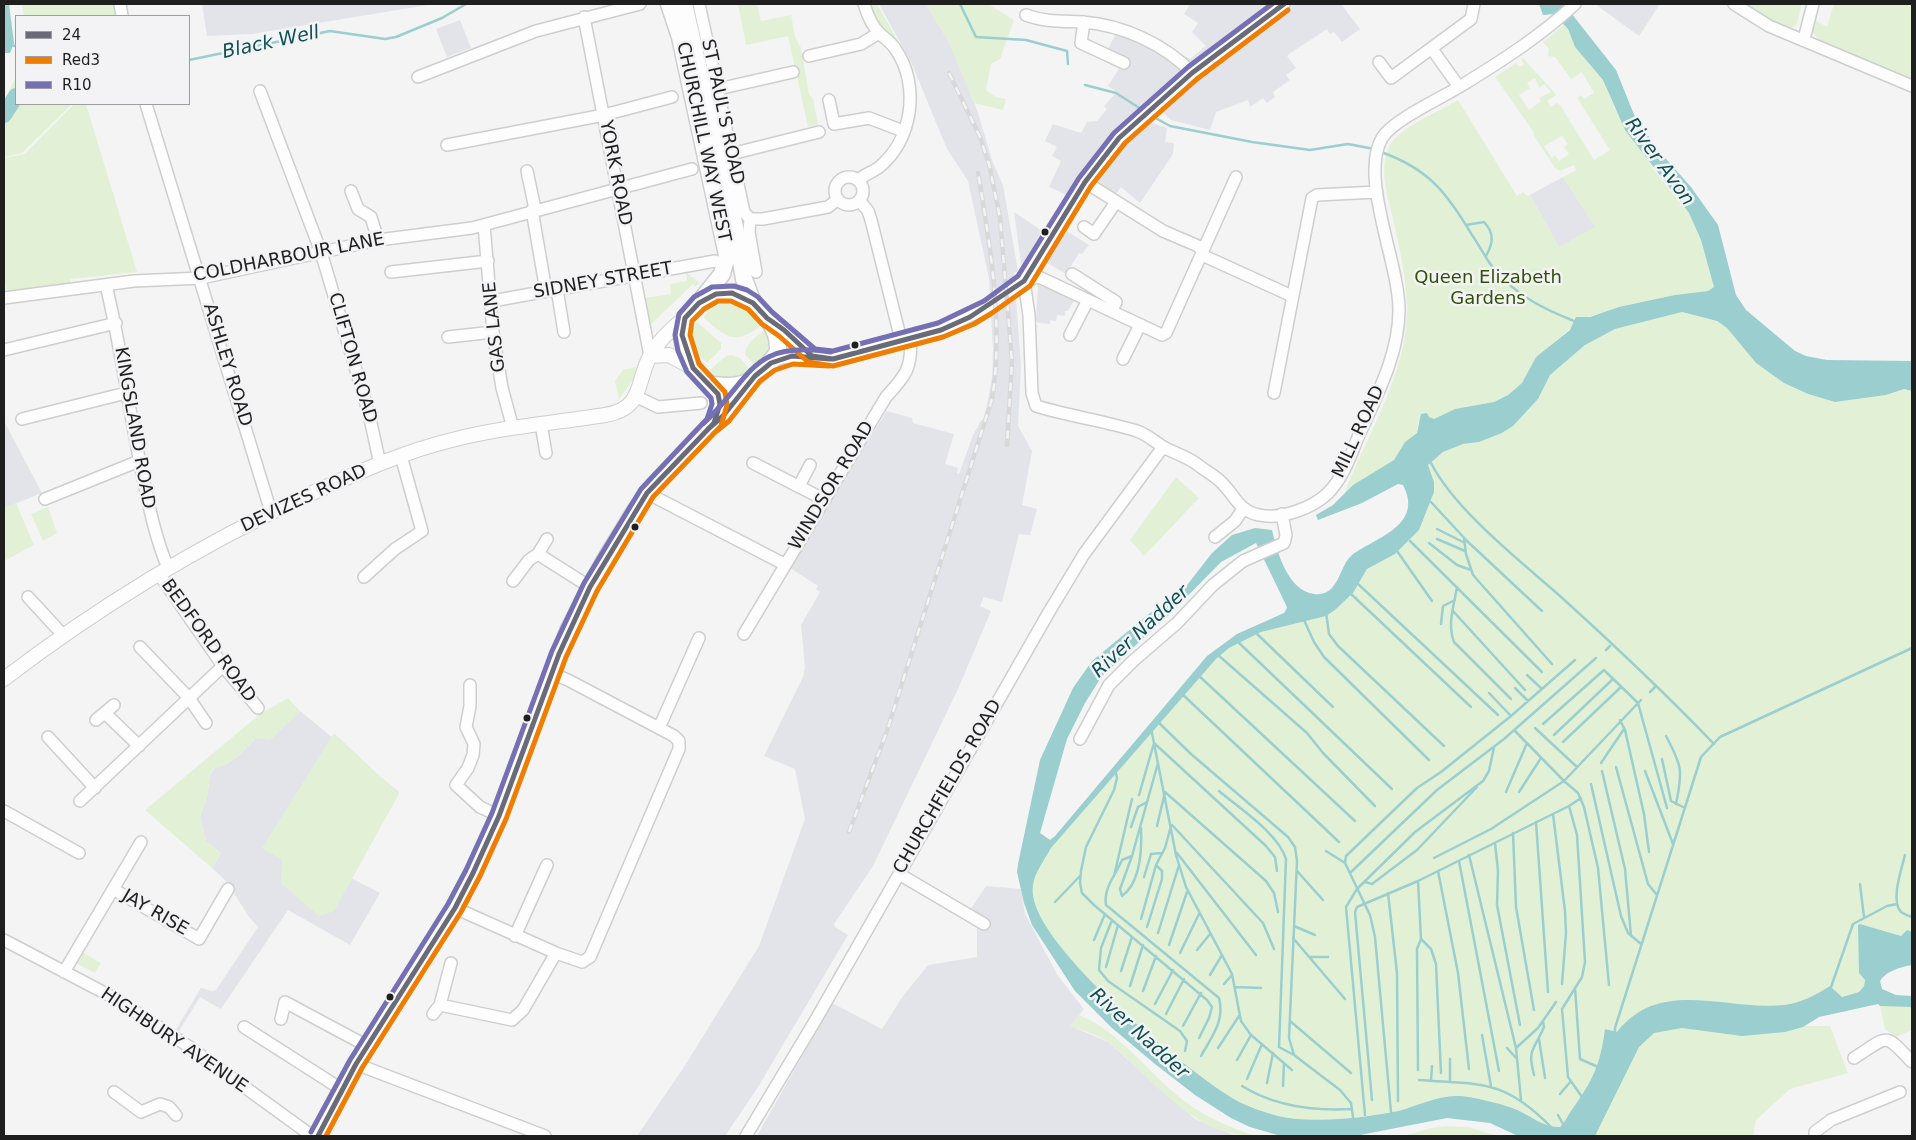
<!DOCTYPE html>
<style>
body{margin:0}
#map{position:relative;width:1916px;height:1140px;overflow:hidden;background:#f4f4f4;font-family:"DejaVu Sans",sans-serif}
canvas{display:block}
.frame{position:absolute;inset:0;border:5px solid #1f1f20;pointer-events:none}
.legend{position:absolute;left:15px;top:15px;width:175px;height:90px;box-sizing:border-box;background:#f3f3f5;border:1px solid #9e9ea0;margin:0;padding:6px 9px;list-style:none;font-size:15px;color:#1f1f20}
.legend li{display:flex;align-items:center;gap:10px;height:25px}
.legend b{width:25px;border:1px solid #9e9ea0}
</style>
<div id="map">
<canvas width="1916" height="1140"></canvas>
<div class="frame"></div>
<ul class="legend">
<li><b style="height:6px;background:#696b78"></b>24</li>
<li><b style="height:6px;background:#ee7d00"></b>Red3</li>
<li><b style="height:6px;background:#7570b4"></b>R10</li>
</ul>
</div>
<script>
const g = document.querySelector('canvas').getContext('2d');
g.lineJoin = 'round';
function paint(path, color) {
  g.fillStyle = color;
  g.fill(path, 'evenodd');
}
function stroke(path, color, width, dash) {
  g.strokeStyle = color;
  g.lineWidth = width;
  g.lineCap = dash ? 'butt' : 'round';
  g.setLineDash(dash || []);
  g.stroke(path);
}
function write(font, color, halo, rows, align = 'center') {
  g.font = font + ' "DejaVu Sans",sans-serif';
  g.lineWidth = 5;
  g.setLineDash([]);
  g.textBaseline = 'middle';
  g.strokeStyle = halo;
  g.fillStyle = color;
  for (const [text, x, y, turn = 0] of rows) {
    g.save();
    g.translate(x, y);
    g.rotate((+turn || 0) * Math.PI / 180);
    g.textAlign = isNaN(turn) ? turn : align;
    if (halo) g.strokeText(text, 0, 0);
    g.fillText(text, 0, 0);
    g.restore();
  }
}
paint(new Path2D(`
 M202 4H434L252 34 207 36Z
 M879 4H926L949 42 962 72 978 113 993 163 1003 185 1018 271 1014 273 1021 365 1018 426 1032 451 1022 505 1037 509 1030 535 1019 534 1002 602 984 597 980 606 991 611 958 689 873 866 834 924 835 927 848 935 758 1087 725 1136H637L684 1067 759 946 805 819 795 769 764 756 803 677 805 667 801 625 820 592 816 589 818 586 787 566 887 411 912 418 913 423 954 434 945 464 958 468 957 473 959 474 973 435 981 420H984L992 378 993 349 989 278 968 181 947 149 912 64Z
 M1190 4H1341L1360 29 1342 42 1334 32 1330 34 1327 29 1289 54 1287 56 1296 68 1286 75 1290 80 1273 92 1275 97 1267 103 1263 98 1250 107 1248 100 1216 112 1210 130 1171 120 1161 111 1149 122 1167 128 1165 142 1174 143 1173 154 1140 203 1121 187 1115 195 1113 194 1107 203 1089 192 1065 230 1089 245 1082 254 1079 253 1066 274 1046 262 1042 270 1043 273 1076 289 1073 302 1068 311H1065V316L1057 315 1056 321 1050 320V324L1039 323 1036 321 1038 286 1021 264 1014 212 1044 232 1069 196 1049 187 1061 161 1052 156 1057 147 1045 141 1053 124 1081 133 1087 122 1097 121 1107 109 1104 106 1117 92 1108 86 1123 62 1106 53 1121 24 1190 59 1206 46 1192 32 1198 23 1184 14Z
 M1595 4H1660L1639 36Z
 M460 20 471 48 447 57 436 29Z
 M1563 177 1596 227 1559 248 1530 195Z
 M4 421 42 493 4 508Z
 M300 711 399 792 351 878 380 893 350 945 288 910 221 1009 200 997 178 1033 175 1031 201 988 212 991 216 990 258 927 249 917 227 882 212 868 221 853 206 841 200 817 207 796 210 775 215 768 226 764 238 756 256 738 270 739Z
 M986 886 1021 889 1025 914 1058 976 1084 1009 1071 1026 1108 1042 1195 1119 1236 1136H757L832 1003 882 1029 903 996 928 965 977 957V927L964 919Z`), '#e3e4e9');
paint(new Path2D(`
 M22 4H114L116 16H24Z
 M738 4H757L761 21 791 15 795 37 801 48 809 94 813 99 818 124 808 127 788 36 746 45Z
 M868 4H877L898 41 878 24Z
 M926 4H988L1014 20 1000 59 991 64 986 90 996 97 1006 99 1003 110 974 103 949 42Z
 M1741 4H1802L1796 26C1780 35 1755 12 1741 4Z
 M1834 4H1912V79L1821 41 1812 32 1813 19 1827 27Z
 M1564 25 1568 29 1575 47 1603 80 1614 107 1653 169 1689 213 1701 240 1715 287 1708 291 1675 295 1583 318 1536 357 1522 383 1508 395 1494 402 1455 409 1434 419 1429 418 1418 423 1417 433 1405 442 1394 460 1344 494C1365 440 1405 375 1407 317 1408 287 1401 256 1395 227 1390 203 1378 173 1388 149 1396 128 1439 112 1458 100L1517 196 1523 192 1527 196 1530 195 1559 247 1595 227 1563 177 1576 170 1574 165 1560 171 1555 168 1534 136 1533 131 1495 77 1516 63 1520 67 1524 64 1521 59 1523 58 1553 91 1556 95 1547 101 1551 107 1557 103 1560 105 1594 160 1610 150 1577 98 1581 95 1584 99 1594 93 1582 72 1571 79 1555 57 1548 56 1549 49 1543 42ZM1535 78 1539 88 1544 84 1551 92 1539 98 1541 101 1529 110 1519 95 1530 88 1527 83ZM1562 136 1568 144 1564 147 1569 154 1559 161 1555 155 1552 158 1544 146Z
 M16 77V104H72L22 153 4 157V100Z
 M74 104H86L137 272 70 279 72 286 7 295 4 277V158L25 154Z
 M686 272 700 283 695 287 693 284 648 327 644 298 671 294 670 284 687 281Z
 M723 303C742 305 750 311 762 325 734 346 727 338 703 317L712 308Z
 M1682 312 1717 321 1727 328 1756 363 1784 383 1808 394 1835 402 1886 395 1904 389 1912 391V932L1907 930 1901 936 1860 924 1865 980 1864 986 1859 992 1842 997 1830 986C1816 995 1800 1003 1784 1005 1726 1011 1658 978 1617 1032L1605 1029C1600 1067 1593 1081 1571 1111 1567 1117 1565 1122 1560 1127 1542 1127 1532 1116 1516 1109 1506 1106 1481 1099 1472 1098 1439 1094 1427 1104 1398 1111 1364 1118 1312 1124 1278 1116 1260 1111 1242 1105 1226 1094 1182 1066 1024 940 1032 885 1034 873 1046 858 1051 848L1216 659 1229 648 1261 632 1326 616 1335 610 1353 593 1367 569 1395 554 1419 530 1434 482 1428 465 1443 452 1463 444 1479 442 1502 433 1513 426 1538 399 1550 375 1585 345 1615 329Z
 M697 322 721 343V349L707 363C694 351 686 338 697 322Z
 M766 329 772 347 766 358 755 366 745 354C746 342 757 336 766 329Z
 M731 355 740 358 750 370C737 380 723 383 710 370L726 356Z
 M636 367 634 378 619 399 615 381 623 370Z
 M1176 477 1199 498 1144 556 1130 540Z
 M16 503 34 545 4 561V508Z
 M48 507 57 533 43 541 31 514Z
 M288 698 300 711 270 740 256 738 238 756 226 764 215 768 210 775 207 796 200 817 206 841 221 853 212 868 145 810 260 714Z
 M334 733 399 794 334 911 319 916 281 883 282 860 262 848Z
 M82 952 101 963 95 973 76 963Z
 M1894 1005 1912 1007V1030L1896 1037 1885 1029 1880 1006Z
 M1079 1015C1121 1032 1148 1073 1183 1100 1203 1116 1231 1128 1255 1136 1192 1136 1154 1079 1109 1043 1098 1035 1083 1030 1070 1026Z
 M1655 1026H1830L1848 1073 1790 1089 1756 1120 1753 1136H1585L1630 1050Z
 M1446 1126 1468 1127 1497 1136H1403L1431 1128Z`), '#e2f1d6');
paint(new Path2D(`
 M4 4H9L14 43 10 53H4Z
 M1539 4H1564L1616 70 1635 117 1659 151 1691 187 1718 225 1736 295 1746 310 1795 351 1806 356 1827 360 1912 361V391L1904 389 1886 395 1835 402 1808 394 1784 383 1756 363 1727 328 1717 321 1682 312 1615 329 1585 345 1550 375 1538 399 1513 426 1502 433 1479 442 1463 444 1443 452 1428 465 1434 482V492L1419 530 1395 554 1367 569 1353 593 1335 610 1326 616 1261 632 1229 648 1216 659 1051 848C1046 858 1034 873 1033 885 1023 939 1183 1066 1226 1094 1242 1105 1260 1111 1278 1116 1312 1124 1364 1118 1398 1111 1418 1106 1435 1096 1457 1096 1471 1096 1502 1104 1515 1109 1532 1116 1542 1127 1560 1127 1565 1122 1567 1117 1571 1111 1593 1080 1600 1066 1605 1029L1617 1032C1660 977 1725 1011 1784 1005 1800 1003 1816 995 1830 986L1842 997 1859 992 1864 986 1865 980 1859 973 1858 925 1860 924 1901 936 1907 930 1912 932V965C1901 967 1886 971 1880 981L1882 989 1896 995 1912 996V1007L1880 1006 1878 1004 1819 1017 1803 1027 1785 1032 1742 1036 1682 1028 1654 1033 1639 1047 1595 1136H1518L1490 1123 1447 1118 1355 1136H1281L1250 1127 1231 1118 1195 1095 1155 1064 1112 1028 1075 991 1032 925 1024 903 1017 872 1018 864 1040 760 1073 688 1092 661 1150 613 1184 589 1212 553 1232 535 1255 528 1272 530C1277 552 1288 591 1314 594 1321 595 1327 593 1332 588 1341 578 1342 564 1352 555 1377 537 1424 525 1403 485L1398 484 1362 503 1318 520 1316 515 1333 505 1353 485 1394 460 1405 442 1417 433 1421 414 1427 413 1429 417 1434 419 1455 409 1494 402 1508 395 1522 383 1536 357 1570 330 1576 317H1590L1619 307 1675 295 1708 291 1714 287 1701 240 1689 213 1625 130 1603 80 1575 47 1568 29 1554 14 1543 15ZM1256 543 1286 605 1287 608 1284 613 1237 634 1207 656 1055 836 1050 840 1040 833 1067 739 1085 703 1102 676 1169 615 1221 562Z`), '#9acecf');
stroke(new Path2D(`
 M960 4 976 37 1026 40 1067 51 1068 64
 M4 44 16 46
 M189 60 330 31 385 39 396 37 442 18 466 4
 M1085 85 1116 93 1144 111
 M1150 115 1170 126 1252 142 1310 150 1348 144 1374 149
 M1381 152C1429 169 1447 193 1472 235 1480 246 1486 260 1495 270 1517 296 1544 309 1574 321
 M1466 225 1484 222C1495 234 1493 243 1486 256
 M1431 463C1455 510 1520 561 1560 596 1613 644 1665 693 1714 744
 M1431 502 1467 541 1542 611
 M1437 529 1465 543
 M1464 538 1466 554 1473 575 1552 664
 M1437 539 1465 551
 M1410 541 1542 672
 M1429 543 1457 565 1471 570
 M1397 551 1432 601
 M1357 583 1498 715
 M1457 587C1454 606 1447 624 1454 642L1511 699
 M1350 593 1471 707
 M1453 611 1525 690
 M1326 612 1329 634 1338 646 1444 746
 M1304 620 1314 642 1324 657 1429 760
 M1441 624 1443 606 1455 600
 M1255 632 1333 707
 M1236 640 1392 789
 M1606 650 1610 646
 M1218 655 1307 733 1323 753 1375 806
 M1197 674 1355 821
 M1527 675 1542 689
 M1515 688 1528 701
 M1180 692 1339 842
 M1650 692 1656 686
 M1489 693 1511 716
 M1620 720 1625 730 1644 814 1649 852
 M1157 721 1191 754 1288 837 1295 847 1297 861 1289 1038 1294 1055 1340 1090 1351 1103 1353 1117
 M1543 724 1604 670 1638 703 1667 808
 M1151 728 1176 855 1186 887 1232 974 1241 1021 1251 1035 1292 1070
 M1535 728 1577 767
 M1554 735 1613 679
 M1666 736C1682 766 1683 770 1676 804
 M1563 742 1621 687
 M1662 759 1671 801 1685 808
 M1158 763 1132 856 1122 860C1116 875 1103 888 1106 905L1219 998C1225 1021 1212 1036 1201 1056
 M1601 763 1624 729
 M1616 767 1648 884 1657 895
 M1115 769 1117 778 1114 790 1086 847 1081 871 1080 883 1082 893 1094 905 1207 1000 1212 1007 1209 1018 1199 1038
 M1602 771 1625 869 1631 936
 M1645 771 1673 844
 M1591 784 1621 916 1628 933 1641 944
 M1219 791C1240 809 1278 833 1286 859L1279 1047 1294 1055
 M1506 792 1527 743
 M1519 792 1541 758
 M1139 795 1154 743 1266 846 1275 857 1277 871
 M1569 806 1577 835 1585 962 1582 977 1562 1009 1568 1077 1582 1097
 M1553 814 1565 911 1566 933 1562 984
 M1536 822 1548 992
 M1172 825 1263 923 1274 949
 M1157 826 1165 792 1266 881 1274 893 1278 912
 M1131 827 1138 807 1147 802
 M1513 833 1516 907 1534 1010
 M1495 843 1498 871 1497 905 1520 1025
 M1326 851 1345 863
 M1177 853 1256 955
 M1469 855 1516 1048
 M1905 855C1902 868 1890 901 1901 912 1904 914 1909 916 1912 917
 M1132 856 1120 889 1122 896C1141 882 1142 849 1141 828
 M1434 858 1491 829 1564 781 1514 730
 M1459 861 1499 1071
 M1297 871 1323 900
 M1438 871 1458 973 1469 1069
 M1350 873 1437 790 1504 739 1596 658
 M1114 876 1132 799
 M1144 877 1151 854 1162 853
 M1365 882 1372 884 1417 850 1477 787
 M1860 884 1864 917
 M1388 893 1397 973 1398 1101
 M1055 902 1080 876
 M1141 919 1156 865
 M1112 920 1101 948 1099 970 1108 981 1180 1031 1187 1041 1185 1051
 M1294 926 1315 935
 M1147 927 1162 879V871L1156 865 1165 848 1171 826
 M1158 933 1179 865
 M1293 938 1345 999
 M1421 939 1431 949 1436 964 1441 1073
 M1094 940 1105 914
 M1169 945 1187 892
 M1197 950 1210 934
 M1180 953 1199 914
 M1310 957H1328
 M1106 967 1118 925
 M1121 971 1132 937
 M1210 975 1222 955
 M1224 984 1232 975
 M1609 985 1598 868 1584 807 1578 793 1564 781 1641 700
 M1130 986 1143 945
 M1235 987 1261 988
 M1575 988 1580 1059 1598 1067
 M1830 990 1853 924 1887 906 1897 904
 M1143 991 1156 956
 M1155 1004 1173 970
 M1166 1014 1184 979
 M1290 1021 1351 1073
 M1183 1026 1201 993
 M1615 1034V1028L1701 757 1720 737 1912 648
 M1482 1035 1491 1086
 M1539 1039 1545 1078
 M1218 1048 1239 1016
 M1507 1048 1516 1058
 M1450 1059V1082
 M1237 1060 1251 1035
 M1418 1070 1417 949 1421 939 1418 881
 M1534 1075C1527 1048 1534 1051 1544 1027L1543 1021
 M1247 1079 1262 1044
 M1419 1080C1483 1085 1504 1079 1551 1127
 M1431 1081 1432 1066
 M1267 1083 1273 1053
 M1242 1086C1274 1106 1314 1111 1351 1109
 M1283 1086 1284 1063
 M1560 1094 1571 1081
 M1372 1100 1355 912 1357 907 1418 881 1569 806 1581 798
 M1521 1100 1516 1048 1538 1028 1556 1002
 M1391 1112 1375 937 1370 915 1345 863 1346 856 1417 788 1441 772 1511 716 1575 660
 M1365 1115 1346 907 1357 889 1415 832 1483 781 1489 771 1494 747
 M1558 1115 1563 1124`), '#9acecf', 2.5);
stroke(new Path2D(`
 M4 115 16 96`), '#9acecf', 16);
const minor = new Path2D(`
 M120 4 122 16
 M699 4 744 212 750 219 749 232 756 272
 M1734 4 1769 26 1912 86
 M1026 15C1044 22 1064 21 1083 22 1122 25 1165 44 1192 73
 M584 17 650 356
 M1084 22 1081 43 1124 63
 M1804 39 1813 4
 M1432 49 1459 87
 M809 56 861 44 879 33
 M1379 62 1391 78 1471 19 1474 4
 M418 77 536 31 640 4
 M718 89 793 72
 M260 91 321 252 369 414 380 464
 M829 100 834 124 869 118 903 131
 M146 104 271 512
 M447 145 604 115 672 97
 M731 154 819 132
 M527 171 535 209
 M835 191a14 14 0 1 1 28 0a14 14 0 1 1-28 0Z
 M858 180C864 175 872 172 878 168 913 141 920 85 896 50 892 43 886 39 880 34 872 26 867 14 864 4
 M1085 182 1163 231 1198 246 1203 251
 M351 191 358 209 371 217 378 240
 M860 201 868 211 871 220 901 340
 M532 210 546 291
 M750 219H763L828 207 838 199
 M484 225 493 332 502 388 513 428
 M1084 227 1094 234 1116 202
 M1202 255 1292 296
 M391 272 488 261
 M1072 274 1116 302 1111 311
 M1024 281 1029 315 1032 393 1036 406C1069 416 1104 421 1137 431 1148 435 1155 442 1165 448 1177 454 1188 457 1198 465 1206 471 1215 476 1221 482 1235 495 1238 511 1259 515 1280 520 1313 508 1328 493 1344 477 1351 454 1359 435 1377 395 1399 354 1399 310 1399 262 1359 178 1382 138 1394 119 1444 97 1464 84 1503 60 1542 35 1575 4
 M1024 281 1039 277 1162 335 1166 333 1236 177
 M106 285C121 347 129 410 142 473 149 506 155 537 168 568
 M557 289 564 332
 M4 298 134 281 201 278 378 240 472 228 692 169
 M492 301 715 261
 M770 321 812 356
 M1070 335 1088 300
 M448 337 493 332
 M4 350 116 323
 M1123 359 1140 325
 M771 363 781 358 792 357 833 359 941 330 988 307 1024 281 1085 182 1119 138 1192 73 1284 4
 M1274 393 1312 198 1317 195 1377 192
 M635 396 658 407 701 403
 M22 419 126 393
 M541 424 546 453
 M753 463 825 500
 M799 486 810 465
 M647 493 784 564
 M45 499 139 461
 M1215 537 1235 521 1243 509
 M538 554 547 539
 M159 574 223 666 258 708
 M364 577 395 549 422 531 401 456
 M513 581 529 560 538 554 590 587
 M28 597 63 635
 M744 634 886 397C905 376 913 368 910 337
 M140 647 189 698 206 723
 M470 685V706L466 727 474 744 473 755 468 768 456 785 480 807 499 816
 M105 713 139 746
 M96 720 114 705
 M659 728 699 638
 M48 737 95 788
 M1080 739 1109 685 1133 661 1177 623 1213 585 1243 561 1284 543 1286 535 1282 514
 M80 801 223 666
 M4 811 79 853
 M899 874 984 924
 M113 889 199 939 228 889
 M455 908 556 953 582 962 590 957 679 749V741L674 736 568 680 551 673
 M515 936 547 865
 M4 940 118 1000 188 1046 312 1136
 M64 972 141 842
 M440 1005 451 963
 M433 1014 440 1005 512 1020 523 1010 556 953
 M281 1019 285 1002 367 1046
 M244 1027 341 1089
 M1854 1058C1889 1036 1883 1031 1912 1062
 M356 1064 545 1136
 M114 1092 141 1112 160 1104 169 1107 176 1115
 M746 1136 815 1021 1049 612 1084 554 1163 447
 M1815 1136V1132L1831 1120 1900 1092`);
const major = new Path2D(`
 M650 356 669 355 693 368
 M4 679C98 607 200 545 308 495 355 474 402 452 452 440 502 427 554 423 605 415 644 409 636 382 650 356 658 341 671 329 685 318`);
const highway = new Path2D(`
 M669 4 680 37 727 255 722 274 702 299
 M684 4 735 227 744 279 753 303
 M709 384C744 391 758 380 778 352 779 336 773 325 763 314 737 286 711 284 686 317 677 329 685 356 694 368 701 379 721 388 720 404 720 410 716 417 714 423
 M318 1136 356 1064 455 908 473 873 499 816 568 631 605 560 635 511 655 484 701 435 721 417 754 378`);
stroke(minor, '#cecece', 14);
stroke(major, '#cecece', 16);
stroke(highway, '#cecece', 19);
stroke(minor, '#fdfdfd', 11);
stroke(major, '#fdfdfd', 14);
stroke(highway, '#fdfdfd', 16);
const rail = new Path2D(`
 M949 73 980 137 989 164 1000 218 1012 361 1007 445
 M849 832 887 731 992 399C1004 329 990 243 978 173`);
stroke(rail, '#d8d8d9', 4.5);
stroke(rail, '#f3f3f5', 2.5, [8]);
stroke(new Path2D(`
 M708 429 723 416 755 376 771 363 792 356 830 359
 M318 1136 356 1064 455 908 473 873 499 816 559 654 590 587 647 493 714 423 720 404 718 394 693 368 682 335 685 318 699 303 716 294 732 293 753 303 767 318 784 330 812 356 833 359 941 330 970 317 1024 281 1085 182 1119 138 1192 73 1284 4`), '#696b78', 5);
stroke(new Path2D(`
 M713 434 729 421 760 381 775 370 793 364 829 366
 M326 1136 362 1068 461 912 480 876 506 819 566 657 597 591 653 497 721 426 727 405 725 392 699 364 690 335 692 321 704 309 718 301H731L748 309 762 324 779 336 808 362 833 366 943 337 974 324 992 313 1030 286 1091 186 1125 143 1197 79 1288 10`), '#ee7d00', 5);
stroke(new Path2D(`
 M703 424C753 377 750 340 831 352
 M311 1132 350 1060 448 904 466 870 492 813 552 651 584 583 641 489 707 419 712 404 711 398 687 372 678 351 675 335 679 314 694 297 712 287 734 286 747 290 758 297 772 312 815 349 833 351 938 323 984 301 1018 276 1079 178 1114 133 1188 67 1272 4`), '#7570b4', 5);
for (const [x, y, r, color] of [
 [1045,232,4.5,"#1f1f20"],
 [855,345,4.5,"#1f1f20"],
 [635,527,4.5,"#1f1f20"],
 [527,718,4.5,"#1f1f20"],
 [390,997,4.5,"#1f1f20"]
]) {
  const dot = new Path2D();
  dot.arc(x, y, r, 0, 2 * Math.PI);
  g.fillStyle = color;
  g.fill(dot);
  stroke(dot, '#f3f3f5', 2);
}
write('18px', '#1f1f20', '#f3f3f5', [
 ["ST PAUL'S ROAD",722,112,78],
 ["CHURCHILL WAY WEST",703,142,78],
 ["YORK ROAD",615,173,79],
 ["COLDHARBOUR LANE",289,258,-11],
 ["SIDNEY STREET",603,281,-10],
 ["GAS LANE",495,327,-96],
 ["CLIFTON ROAD",352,358,74],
 ["ASHLEY ROAD",227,365,73],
 ["KINGSLAND ROAD",134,428,80],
 ["MILL ROAD",1359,432,-65],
 ["WINDSOR ROAD",832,486,-59],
 ["DEVIZES ROAD",304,499,-25],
 ["BEDFORD ROAD",208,641,54],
 ["CHURCHFIELDS ROAD",948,787,-60],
 ["JAY RISE",155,913,30],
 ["HIGHBURY AVENUE",174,1041,34]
]);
write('18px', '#315106', '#f3f3f5', [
 ["Queen Elizabeth",1488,278],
 ["Gardens",1488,299]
]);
write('italic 19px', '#0d5052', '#f3f3f5', [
 ["Black Well",271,43,-12],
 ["River Avon",1659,162,54],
 ["River Nadder",1141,632,-43],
 ["River Nadder",1139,1034,42]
]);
</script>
